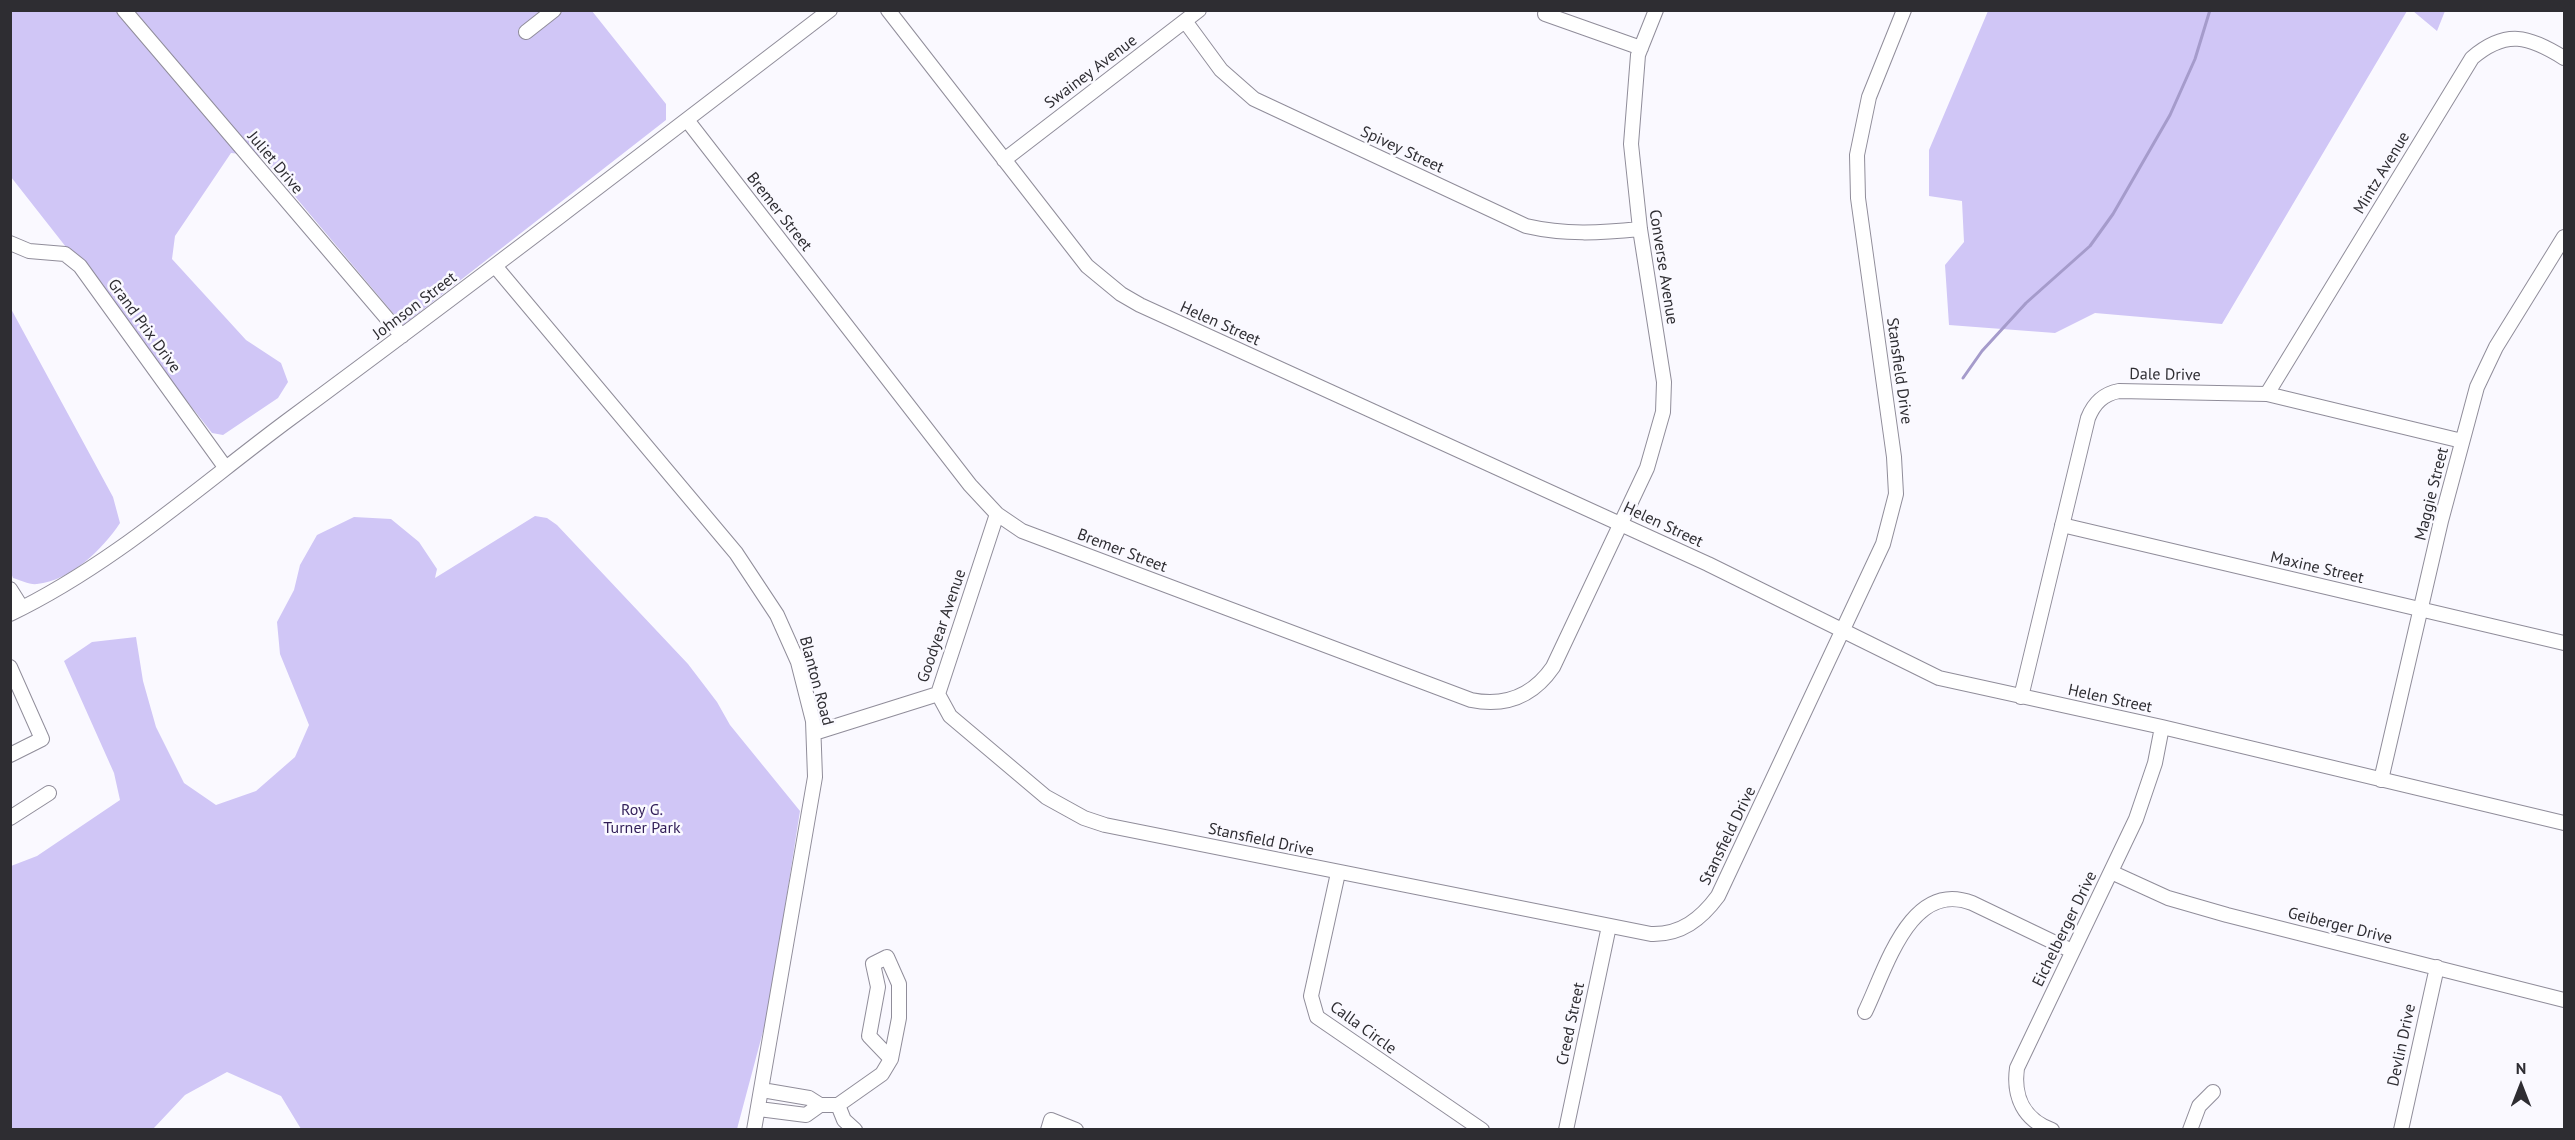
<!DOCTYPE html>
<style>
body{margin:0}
#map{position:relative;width:2575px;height:1140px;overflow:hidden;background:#faf9ff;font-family:"PT Sans",sans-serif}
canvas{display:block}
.frame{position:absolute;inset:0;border:12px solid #2e2d32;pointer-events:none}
.north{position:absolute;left:2491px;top:1056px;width:60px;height:60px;-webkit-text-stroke:4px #faf9ff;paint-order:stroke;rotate:0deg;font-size:16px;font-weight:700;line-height:24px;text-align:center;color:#2e2d32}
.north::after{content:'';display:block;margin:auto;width:21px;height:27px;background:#2e2d32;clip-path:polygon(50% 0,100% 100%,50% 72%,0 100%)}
</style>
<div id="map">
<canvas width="2575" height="1140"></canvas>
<div class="frame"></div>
<div class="north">N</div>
</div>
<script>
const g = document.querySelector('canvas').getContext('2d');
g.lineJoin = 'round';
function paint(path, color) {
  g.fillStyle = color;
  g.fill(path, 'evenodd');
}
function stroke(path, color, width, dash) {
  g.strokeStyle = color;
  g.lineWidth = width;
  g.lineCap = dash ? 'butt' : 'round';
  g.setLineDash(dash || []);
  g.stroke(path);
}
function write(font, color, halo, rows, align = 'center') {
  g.font = font + ' "PT Sans",sans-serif';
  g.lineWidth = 5;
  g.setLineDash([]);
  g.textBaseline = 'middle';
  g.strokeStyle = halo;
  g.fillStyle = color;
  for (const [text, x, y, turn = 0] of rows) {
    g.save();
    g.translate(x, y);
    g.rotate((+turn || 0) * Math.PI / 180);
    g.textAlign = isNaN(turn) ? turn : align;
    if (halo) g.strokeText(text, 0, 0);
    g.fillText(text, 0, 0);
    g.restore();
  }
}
paint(new Path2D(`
 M11 11H592L666 104V120L403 325 261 156 231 153 175 236 172 259 246 340 281 363 288 382 278 398 223 435 212 433 11 177Z
 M1988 11V10L2407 11 2222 324 2095 313 2055 333 1949 325 1945 265 1964 242 1962 201 1929 196V150Z
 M2413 11H2445L2437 31Z
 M10 307 113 497 120 523C103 549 70 581 37 584 30 585 20 580 13 578L11 573Z
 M535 516 547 518 557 525 688 664 717 702 730 725 800 811 769 1009 737 1129H301L281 1096 227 1072 185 1095 153 1129 11 1130V866L37 856 120 800 114 773 64 661 92 642 136 637 143 681 156 727 184 783 216 805 256 791 295 757 309 725 280 654 277 622 294 590 300 565 317 535 354 517 391 519 419 542 437 569 435 578Z`), '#d0c6f6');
stroke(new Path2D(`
 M1963 378 1982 351 2026 303 2090 246 2113 214 2170 115 2195 59 2210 10`), '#a59bcb', 3);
const minor = new Path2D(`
 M124 10 402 336
 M888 10 1087 266 1121 294 1140 305 1708 564 1939 678 2162 727 2564 823
 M1545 14 1641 48
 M1185 21 1221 70 1254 99 1526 226C1565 235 1600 233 1640 229
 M526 32 554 10
 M687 120 970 485 997 514 1022 531 1471 700C1506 707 1533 696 1553 667L1647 468 1663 412 1664 382 1640 229 1631 144 1638 55 1656 10
 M1004 160 1199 10
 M10 243 29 251 65 254 80 266 225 467
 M495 266 736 553 777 615 798 662 813 721 815 777 754 1130
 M2267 394 2472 58C2506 29 2529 36 2564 58
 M2062 525 2564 643
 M10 589 22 608
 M10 614C112 565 197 488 287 421 470 286 650 148 830 10
 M10 667 42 739 10 755
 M938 694 950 716 1046 797 1084 818 1105 825 1651 934C1681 935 1701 919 1718 896L1883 544 1896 494 1894 457 1858 198 1857 155 1869 97 1904 10
 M2021 697 2088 418C2094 403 2103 394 2119 391L2267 394 2462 441
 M814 733 938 694 997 514
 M2381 780 2441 521 2477 387 2496 347 2564 237
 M10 818 49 793
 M2111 872 2168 898 2227 915 2564 1000
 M1338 873 1311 996 1317 1017 1482 1130
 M1865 1012C1886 969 1910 879 1972 903L2072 951
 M762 1090 809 1098 820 1105H838L882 1074 891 1059 899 1018V984L887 957 873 964 878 987 869 1036 891 1059
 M838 1105 844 1120 855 1130
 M759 1109 806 1115 820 1105
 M1048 1130 1051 1120 1076 1130
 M1566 1130 1609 926
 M2052 1130C2024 1120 2013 1097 2017 1068L2136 819 2155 763 2162 727
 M2190 1130 2199 1106 2213 1092
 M2401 1130 2437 967`);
stroke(minor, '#908d9a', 16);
stroke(minor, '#fff', 14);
write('16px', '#2e2d32', '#faf9ff', [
 ["Swainey Avenue",1091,72,-37],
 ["Spivey Street",1402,150,25],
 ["Juliet Drive",275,163,50],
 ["Mintz Avenue",2382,173,-59],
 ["Bremer Street",779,212,52],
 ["Converse Avenue",1663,267,81],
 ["Johnson Street",415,306,-37],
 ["Helen Street",1220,324,24],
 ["Grand Prix Drive",144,326,54],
 ["Stansfield Drive",1899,371,82],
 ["Dale Drive",2165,375,1],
 ["Maggie Street",2432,494,-76],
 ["Helen Street",1663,525,25],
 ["Bremer Street",1122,551,21],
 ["Maxine Street",2317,568,13],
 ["Goodyear Avenue",942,626,-71],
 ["Blanton Road",816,681,75],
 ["Helen Street",2110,699,12],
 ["Stansfield Drive",1728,836,-64],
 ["Stansfield Drive",1261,840,12],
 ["Geiberger Drive",2340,926,14],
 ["Eichelberger Drive",2065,929,-64],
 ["Creed Street",1571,1024,-78],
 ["Calla Circle",1363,1028,36],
 ["Devlin Drive",2402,1045,-78]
]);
write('16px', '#311e58', '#faf9ff', [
 ["Roy G.",642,810],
 ["Turner Park",642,828]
]);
</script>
